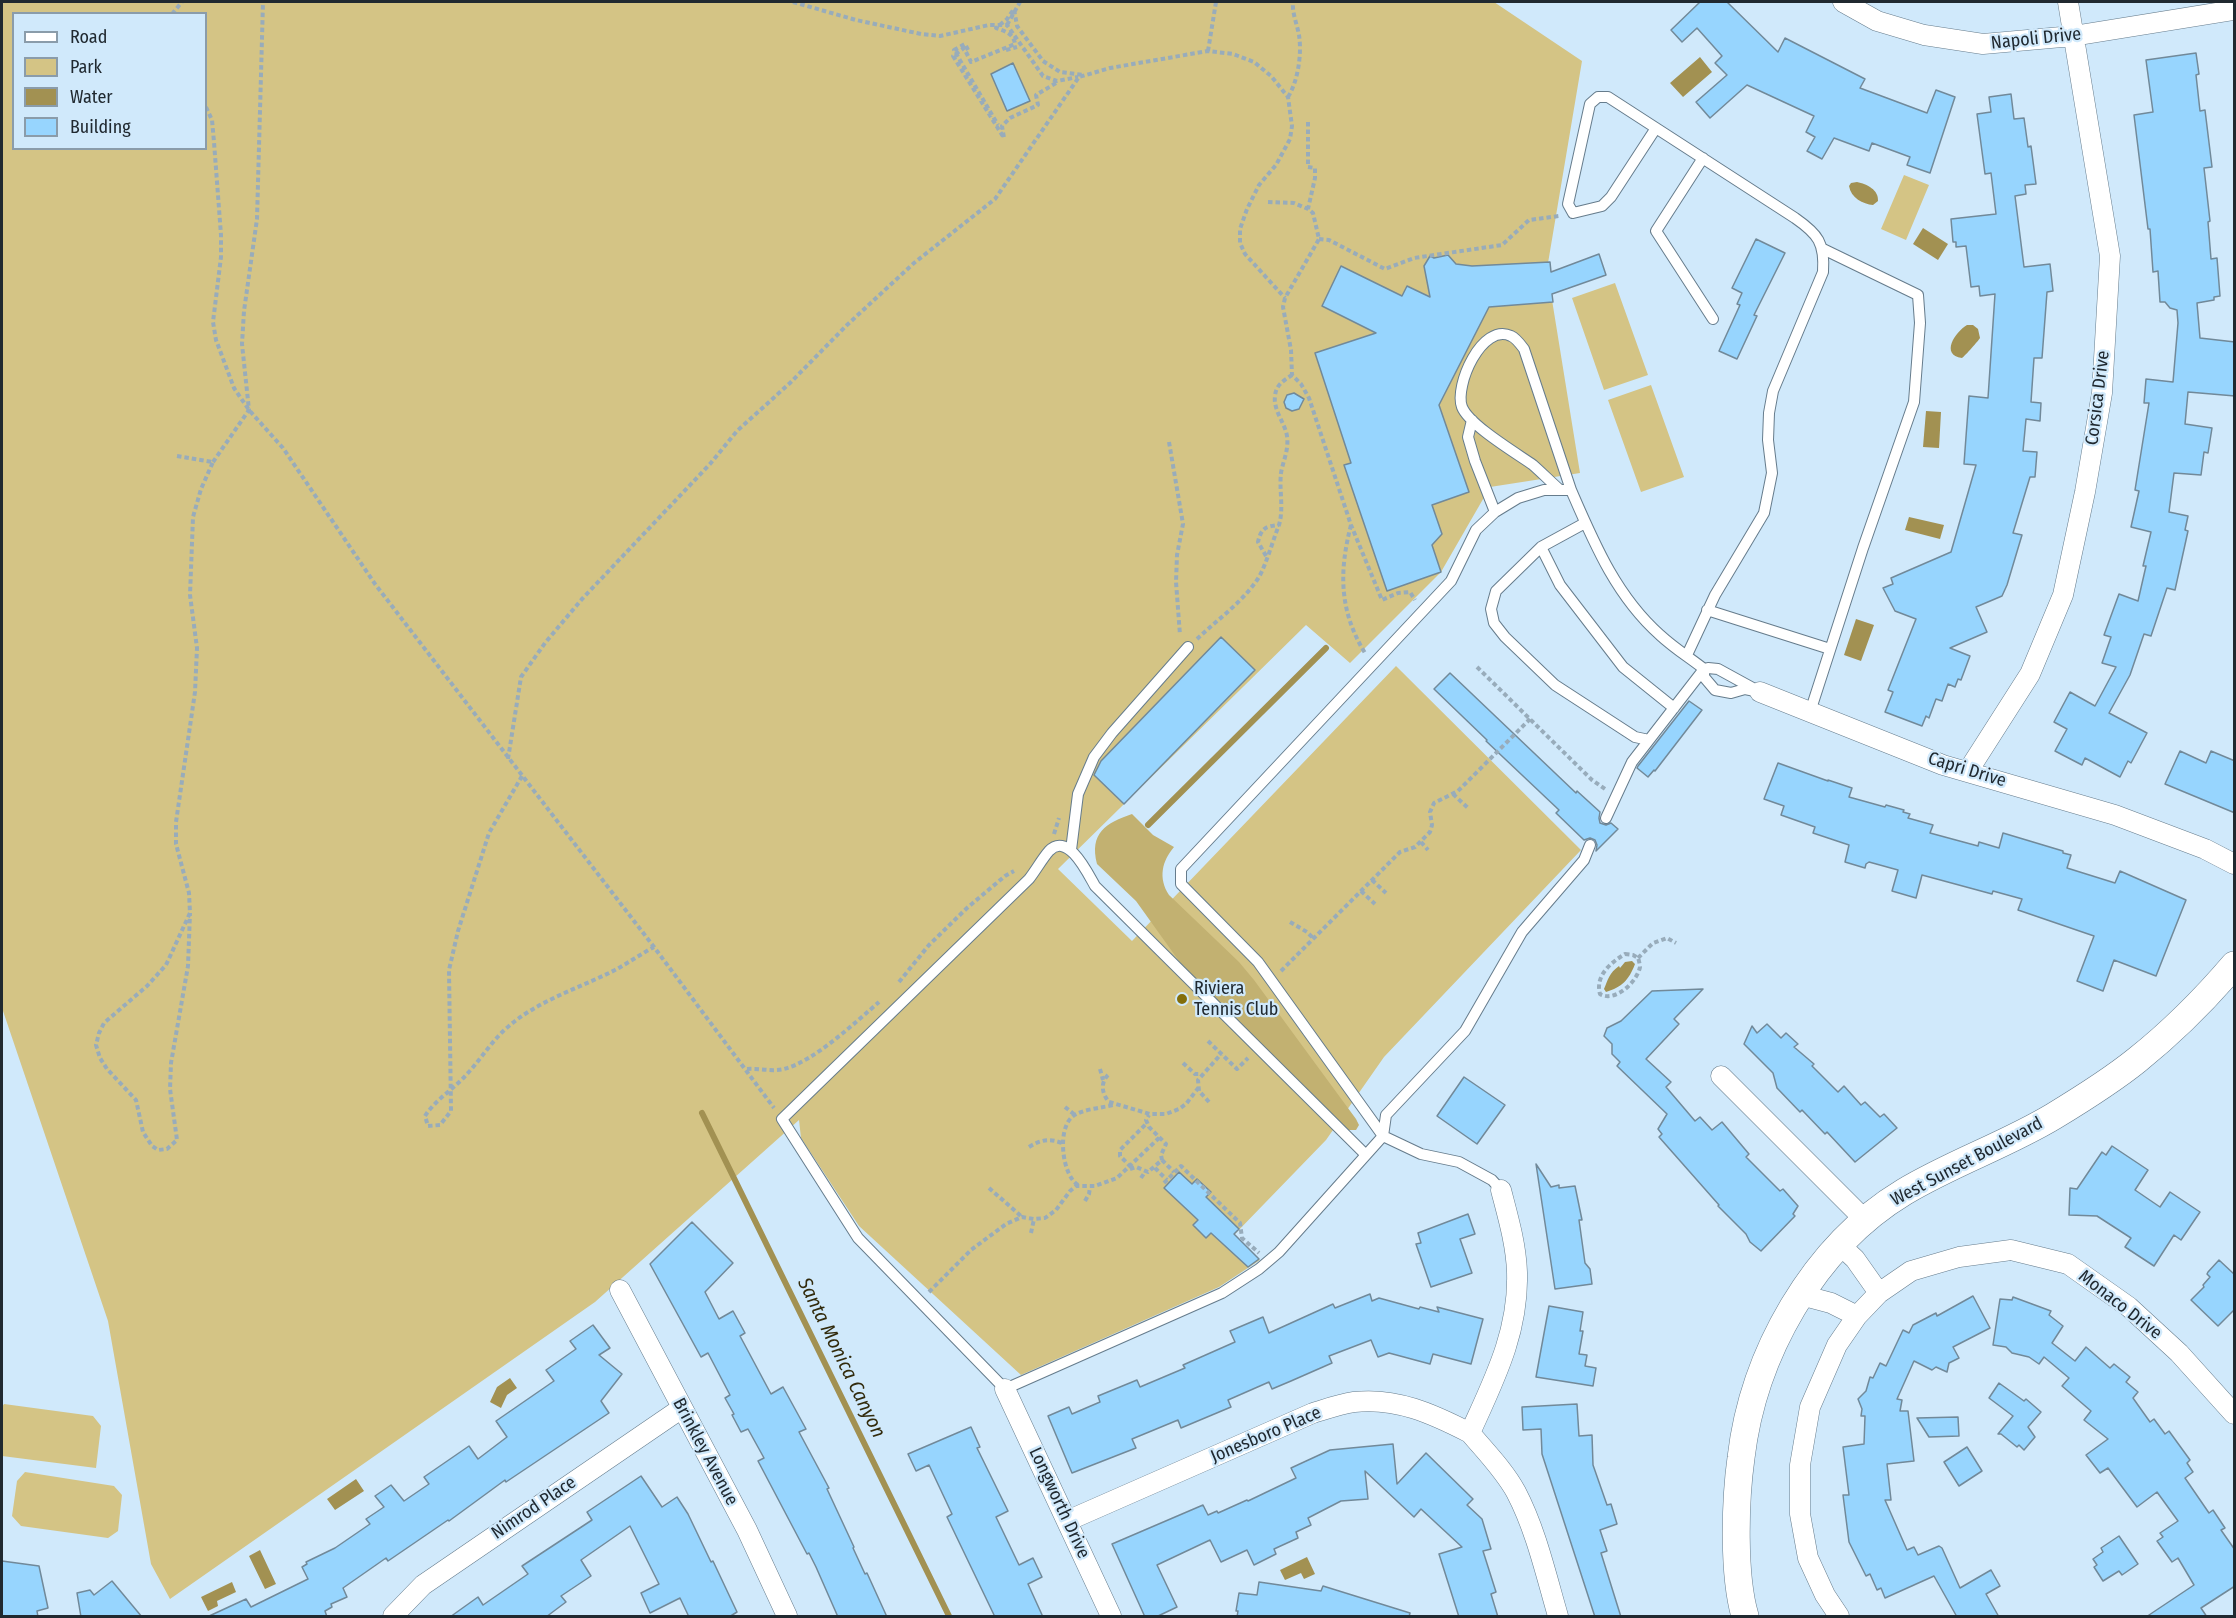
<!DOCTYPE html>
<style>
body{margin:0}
#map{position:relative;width:2236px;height:1618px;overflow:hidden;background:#d0e9fb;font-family:"Fira Sans Condensed",sans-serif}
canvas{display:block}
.frame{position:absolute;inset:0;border:3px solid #202930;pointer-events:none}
.legend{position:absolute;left:12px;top:12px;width:195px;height:138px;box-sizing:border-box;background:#d0e9fb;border:2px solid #8a9caa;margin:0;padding:8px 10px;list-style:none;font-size:18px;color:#202930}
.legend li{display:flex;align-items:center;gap:12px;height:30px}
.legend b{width:30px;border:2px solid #8a9caa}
</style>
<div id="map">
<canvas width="2236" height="1618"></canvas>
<div class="frame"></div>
<ul class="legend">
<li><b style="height:8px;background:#fff"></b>Road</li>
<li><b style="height:16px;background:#d4c485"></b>Park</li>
<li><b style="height:16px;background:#a29152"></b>Water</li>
<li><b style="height:16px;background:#97d5fe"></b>Building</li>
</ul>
</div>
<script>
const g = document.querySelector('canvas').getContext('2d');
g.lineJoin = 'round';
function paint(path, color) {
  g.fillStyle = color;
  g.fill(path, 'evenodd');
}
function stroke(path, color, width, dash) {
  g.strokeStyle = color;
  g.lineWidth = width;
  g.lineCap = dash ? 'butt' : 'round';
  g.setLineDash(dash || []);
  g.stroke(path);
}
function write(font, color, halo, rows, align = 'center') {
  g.font = font + ' "Fira Sans Condensed",sans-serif';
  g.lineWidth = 4.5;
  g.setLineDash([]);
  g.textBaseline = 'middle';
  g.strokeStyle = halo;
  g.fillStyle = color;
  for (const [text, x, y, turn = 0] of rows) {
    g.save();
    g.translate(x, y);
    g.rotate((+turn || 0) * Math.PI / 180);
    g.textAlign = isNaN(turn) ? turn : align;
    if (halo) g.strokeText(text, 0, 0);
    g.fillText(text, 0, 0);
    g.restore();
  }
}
paint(new Path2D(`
 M2 2H1494L1582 61 1547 269 1580 473 1490 487 1441 572 1350 663 1306 625 1058 869 1132 941 1396 666 1581 850 1384 1057 1326 1140 1234 1235 1260 1260 1219 1287 1021 1375 859 1226 801 1138 799 1120 595 1302 170 1599 151 1564 108 1321 2 1008ZM14 14H206V148H14Z
 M1904 175 1929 185 1906 240 1881 229Z
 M1615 283 1648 375 1604 390 1572 298Z
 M1651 385 1684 477 1641 492 1608 400Z
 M4 1404 93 1416 101 1426 96 1468 2 1456V1407Z
 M25 1472 114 1486 122 1495 118 1531 108 1538 21 1526 12 1516 17 1481Z`), '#d4c485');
paint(new Path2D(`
 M1132 814 1153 835 1174 847C1162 861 1158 878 1169 895L1239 962 1254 980 1356 1119 1359 1125 1356 1130H1347L1184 968 1136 901 1097 864C1089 833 1106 823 1132 814Z`), '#c2b171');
paint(new Path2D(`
 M1700 57 1712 72 1683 97 1670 83Z
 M1857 182C1867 184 1879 190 1878 201L1873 205C1863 204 1851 198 1849 186L1851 183Z
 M1923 228 1948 244 1938 260 1913 244Z
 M1967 325H1973L1978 329 1980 338C1979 340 1965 356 1962 358 1940 355 1955 332 1967 325Z
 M1926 411 1941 412 1939 448 1923 447Z
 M1909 517 1944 525 1940 539 1905 530Z
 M1856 619 1874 625 1861 661 1844 655Z
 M1632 961 1635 964C1629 980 1622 987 1606 992L1604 989C1608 980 1609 973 1619 966L1620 968 1625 962Z
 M510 1378 517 1388 507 1395 501 1408 490 1402 497 1387Z
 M356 1479 364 1491 335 1510 327 1499Z
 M260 1550 276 1584 265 1589 249 1556Z
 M1307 1557 1315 1574 1304 1579 1301 1573 1285 1580 1280 1570Z
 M232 1582 236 1592 217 1601 218 1606 208 1611 201 1597Z`), '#a29152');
stroke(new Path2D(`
 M1148 825 1326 648
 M702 1113 949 1616`), '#a29152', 6);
const building = new Path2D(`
 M1700 2H1727L1778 52 1785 38 1865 79 1860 88 1927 113 1936 90 1955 97 1930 173 1907 165 1910 157 1872 143 1869 151 1834 138 1822 159 1807 151 1815 137 1806 132 1814 116 1747 85 1710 118 1696 102 1727 75 1715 63 1722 56 1697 28 1682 42 1671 30Z
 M2196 53 2199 74 2196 75 2200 111 2205 110 2212 167 2204 168 2210 221 2208 222 2211 259 2217 258 2220 296 2214 297V300L2197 303 2200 338 2235 342V396L2188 392 2185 424 2212 428 2208 453 2204 452 2201 475 2174 473 2169 512 2188 516 2185 530 2188 531 2175 590 2167 588 2151 636 2144 634 2130 675 2109 713 2147 733 2131 763 2128 761 2120 777 2085 758 2082 765 2055 751 2067 729 2054 722 2070 692 2095 706 2116 667 2102 663 2111 637 2104 635 2119 594 2138 601 2146 566H2143L2151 532 2131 527 2139 491 2135 490 2149 403H2144L2146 379 2173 382 2178 323 2177 310 2170 308 2165 302H2160L2158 271 2153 272 2150 229H2148L2134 115 2153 112 2146 60Z
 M1013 63 1030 101 1007 111 991 74Z
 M2011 94 2014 119 2024 118 2028 147 2031 146 2036 184 2025 185 2026 194 2015 196 2024 267 2050 264 2053 291 2047 292 2042 358H2034L2031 402 2041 403 2040 421 2026 419 2023 451 2037 452 2035 477H2030L2013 533 2022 535 2007 585 2002 596 1976 607 1987 632 1950 648 1970 656 1961 680 1958 679 1955 687 1948 684 1942 701 1936 699 1929 718 1926 716 1922 726 1885 712 1893 692 1888 690 1916 619 1895 611 1883 588 1893 584 1891 578 1951 552 1976 465 1964 464 1969 396 1988 398 1995 294 1980 296 1979 286 1971 287 1966 246 1956 247V242H1953L1951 219 1996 214 1991 173 1985 174 1977 114 1991 112 1989 97Z
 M1756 239 1785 253 1754 315 1757 316 1737 359 1719 351 1740 305 1737 304 1742 293 1732 288Z
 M1599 254 1606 275 1552 294 1553 302 1489 307 1439 405 1469 492 1432 505 1442 534 1432 545 1441 572 1387 591 1344 465 1351 463 1315 353 1376 333 1322 306 1341 266 1402 296 1407 286 1430 297 1424 266 1430 256 1434 258 1448 255 1456 264 1472 266 1550 262 1551 272Z
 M1294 393 1304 399 1299 409 1292 411 1286 408 1284 402 1287 395Z
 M1221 637 1255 670 1124 804 1094 775 1101 761Z
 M1450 673 1576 793 1577 791 1600 812 1599 818 1600 823 1606 825 1611 823 1618 829 1596 851 1597 845 1595 840 1590 838 1584 840 1556 813 1559 810 1486 741 1487 740 1434 689Z
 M1689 701 1702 710 1655 771 1654 770 1648 777 1637 768 1638 766Z
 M2180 751 2206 763 2211 751 2235 761V813L2165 784Z
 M1778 763 1828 781V780L1852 788 1849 797 1885 807 1886 805 1904 810 1903 812 1910 814 1908 818 1933 825 1930 833 1978 846 1979 842 1999 848 2003 833 2063 851V853L2071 855 2067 868 2115 883 2120 871 2186 900 2156 976 2114 960 2103 991 2077 981 2094 936 2018 910 2022 899 1993 891 1992 894 1922 875 1916 898 1892 891 1898 870 1869 862 1866 864 1865 868 1845 862 1849 845 1813 833 1815 827 1781 815 1784 806 1764 799Z
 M1703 989 1674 1019 1679 1024 1646 1059 1671 1082 1666 1087 1695 1121 1700 1117 1712 1130 1722 1122 1749 1154 1746 1157 1780 1191 1783 1189 1798 1206 1793 1214 1795 1216 1761 1251 1750 1242 1746 1234 1718 1206 1719 1205 1659 1137 1662 1134 1658 1129 1667 1114 1617 1066 1620 1062 1612 1054V1044L1604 1036 1607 1028 1621 1021 1652 991Z
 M1767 1024 1781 1038 1786 1033 1798 1044 1794 1047 1814 1064 1812 1066 1838 1092 1844 1086 1861 1105 1865 1102 1880 1117 1884 1114 1897 1128 1855 1162 1827 1132 1825 1134 1802 1110 1800 1112 1777 1088 1773 1073 1744 1044 1752 1026 1757 1033Z
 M1464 1077 1505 1105 1477 1144 1437 1116Z
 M2112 1146 2148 1170 2135 1190 2160 1207 2170 1192 2200 1212 2181 1240 2174 1235 2154 1266 2125 1247 2131 1238 2097 1216 2069 1215 2070 1188 2077 1189 2102 1152 2106 1155Z
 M1536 1164 1551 1187 1559 1185V1188L1575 1186 1582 1220H1579L1585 1263 1590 1269 1592 1284 1555 1289Z
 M1179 1172 1192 1184 1197 1179 1211 1192 1206 1197 1239 1229 1234 1234 1259 1259 1248 1267 1211 1233 1206 1238 1193 1225 1198 1220 1164 1188Z
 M1468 1214 1475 1234 1460 1239 1472 1273 1431 1287 1416 1244 1421 1243 1418 1233Z
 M692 1222 733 1263 705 1292 719 1319 733 1311 745 1333 740 1336 771 1394 783 1387 806 1429 799 1432 829 1488 827 1489 854 1547 853 1548 865 1574 867 1573 887 1617H838L816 1567 809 1553 807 1554 758 1461 764 1458 748 1429 741 1432 732 1415 734 1414 725 1398 730 1395 708 1353 701 1357 650 1264Z
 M2219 1260 2235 1275V1309L2218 1326 2191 1300 2204 1287 2203 1285 2210 1277 2207 1274 2208 1272Z
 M1370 1294 1372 1301 1379 1298 1419 1309 1420 1307 1439 1312 1437 1307 1483 1319 1471 1364 1433 1354 1430 1364 1389 1353 1378 1357 1371 1340 1329 1356 1332 1363 1291 1381 1272 1389 1269 1382 1228 1400 1231 1407 1181 1428 1178 1420 1132 1439 1136 1448 1072 1473 1048 1416 1069 1407 1072 1414 1100 1402 1098 1396 1137 1380 1140 1387 1185 1368 1183 1365 1235 1342 1230 1331 1263 1317 1269 1333 1333 1304 1335 1308Z
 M1973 1296 1990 1328 1953 1347 1959 1358 1949 1363 1947 1372 1936 1367 1932 1370 1914 1361 1897 1399 1902 1400 1900 1411H1908L1914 1461 1887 1464 1891 1500H1885L1907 1550 1914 1547 1918 1555 1939 1546 1942 1548 1960 1588 1991 1570 2000 1586 1986 1594 1999 1617H1957L1934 1576 1885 1598 1881 1588 1877 1590 1870 1574 1866 1576 1849 1542 1843 1495H1849L1843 1447 1864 1444 1865 1416H1861L1862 1409 1858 1399 1866 1391 1870 1377 1873 1378 1880 1363 1886 1366 1903 1330 1909 1333 1913 1325 1936 1313 1937 1316Z
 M2013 1297 2051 1311 2049 1315 2063 1326 2052 1343 2075 1361 2086 1347 2110 1368 2114 1364 2130 1377 2126 1382 2138 1392 2133 1398 2150 1422 2154 1419 2165 1434 2169 1431 2190 1460 2187 1463 2193 1472 2185 1478 2209 1513 2213 1510 2225 1528 2221 1530 2235 1550V1586L2201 1608 2207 1617H2146L2194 1585 2178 1558 2172 1562 2157 1541 2163 1537 2160 1533 2178 1521 2157 1492 2137 1507 2108 1468 2100 1473 2086 1455 2108 1439 2084 1420 2091 1411 2062 1386 2069 1378 2044 1357 2039 1364 2029 1357 2012 1353 2006 1347 1993 1345 2000 1299 2012 1300Z
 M1549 1306 1583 1312 1580 1331H1583L1579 1354 1587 1355 1585 1366 1596 1368 1593 1386 1536 1377Z
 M593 1325 610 1348 599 1355 622 1374 601 1401 609 1413 506 1482 505 1480 449 1521 448 1520 388 1561 386 1558 343 1588 347 1597 331 1604 332 1607 325 1611 327 1617H207L246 1599 251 1607 308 1579 302 1567 307 1564 306 1562 335 1548 370 1524 366 1519 384 1507 375 1496 391 1485 404 1501 429 1484 424 1477 469 1446 478 1459 507 1437 496 1421 554 1381 546 1370 576 1349 570 1341Z
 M1999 1383 2024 1401 2026 1399 2041 1412 2028 1427 2035 1437 2024 1450 2019 1445 2017 1447 2001 1434H1998L2013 1416 1989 1398Z
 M1577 1404 1579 1436 1592 1435 1593 1465 1607 1505 1611 1504 1617 1524 1600 1530 1607 1551 1601 1553 1621 1617H1595L1542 1454 1541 1429 1523 1430 1522 1407Z
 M1958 1417 1959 1436 1929 1437 1917 1418Z
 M971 1427 980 1447 977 1448 1008 1511 996 1517 1019 1565 1033 1558 1042 1577 1028 1584 1043 1617H995L947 1517 952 1514 929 1465 916 1471 908 1454Z
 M1393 1444 1397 1484 1426 1453 1473 1499 1467 1505 1482 1519 1491 1549 1483 1551 1496 1592 1491 1594 1498 1617H1459L1439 1554 1462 1547 1421 1509 1414 1517 1365 1471 1368 1499 1341 1501 1308 1518 1311 1525 1296 1532 1298 1538 1274 1549 1276 1554 1254 1565 1247 1550 1221 1562 1210 1540 1157 1565 1177 1607 1156 1617H1145L1112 1544 1203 1505 1208 1515 1217 1511 1218 1513 1247 1500 1248 1501 1296 1478 1291 1468 1330 1450Z
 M1967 1447 1982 1471 1959 1486 1944 1462Z
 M641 1476 662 1507 677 1497 688 1514 711 1562 713 1561 737 1612 729 1617H689L680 1598 650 1613 641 1593 659 1584 630 1526 581 1560 591 1576 561 1596 566 1602 546 1617H450L478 1597 483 1605 528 1574 522 1566 592 1520 587 1512Z
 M2119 1536 2138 1564 2122 1575 2119 1571 2103 1581 2094 1567 2097 1565 2093 1559 2103 1552 2101 1548Z
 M2 1561 39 1566 48 1608 37 1611 38 1617H2Z
 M112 1581 142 1617H81L77 1593 90 1590 94 1595Z
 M1259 1582 1321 1591 1323 1586 1410 1613 1409 1617H1237L1238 1611H1236L1239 1593 1257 1595Z`);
paint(building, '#97d5fe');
stroke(building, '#718999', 1.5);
const lane = new Path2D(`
 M1656 128 1611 197 1602 206 1573 213 1568 204 1590 104 1598 97H1608L1795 218C1818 234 1825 243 1823 272L1773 391 1769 413 1768 440 1772 473 1764 513 1715 595 1687 655
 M1703 158 1656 231 1713 319
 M1472 420 1468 437 1475 461 1495 512
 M1560 490C1551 482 1542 473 1533 465 1516 453 1469 425 1462 407 1454 386 1482 322 1511 336 1516 338 1521 345 1524 349L1571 490
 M1585 523 1541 547 1496 591 1491 609 1494 623 1505 637 1555 685 1635 737 1649 740
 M1541 547 1560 585 1623 667 1674 708
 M1707 610 1830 649
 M1708 668 1718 669 1760 692 1745 689 1731 693 1715 690 1704 677V669Z
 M1810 712 1863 548 1914 402 1920 323 1918 295 1823 249
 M1071 850 1078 794 1094 757 1112 733 1188 647
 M1366 1155 1095 886C1088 874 1068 831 1049 851 1042 859 1036 870 1029 879L782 1119 858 1238 1005 1389 1222 1293 1259 1269 1279 1252 1383 1136 1386 1115 1465 1031 1522 932 1584 860 1590 845
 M1501 1190 1492 1180 1459 1162 1421 1154 1383 1136 1258 962 1181 884V869L1451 581 1476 530 1495 512 1518 498 1544 490H1571C1594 543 1616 596 1660 635 1674 648 1690 658 1704 669L1632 762 1606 818`);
const street = new Path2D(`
 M1843 2 1877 21 1924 35 1983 44 2073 36 2234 10
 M1760 692 1943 765 2115 815 2205 849 2234 864
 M1968 771 2030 674 2063 595 2085 492 2102 393 2110 256 2068 2
 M1721 1076 1865 1220
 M1501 1190C1508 1217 1516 1244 1517 1272 1519 1332 1494 1380 1470 1433 1486 1452 1504 1470 1516 1492 1536 1530 1546 1575 1558 1616
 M1840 1245 1855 1259 1879 1293
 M620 1290 747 1530 787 1616
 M1801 1295 1831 1303 1857 1316
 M1005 1389 1111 1616
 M1067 1521 1313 1413C1326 1409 1340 1404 1354 1402 1396 1397 1433 1414 1470 1433
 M393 1616 423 1585 682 1408
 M1839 1616 1825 1595 1808 1558 1800 1514V1465L1810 1407 1837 1345 1857 1316 1879 1293 1911 1271 1959 1257 2011 1250 2068 1264 2129 1307 2179 1353 2234 1414`);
const secondary = new Path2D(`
 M1745 1616C1733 1575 1735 1501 1741 1458 1753 1355 1813 1247 1904 1192 1952 1163 2006 1145 2054 1116 2082 1099 2111 1081 2137 1060 2172 1032 2205 999 2234 965`);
stroke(lane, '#667c8c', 12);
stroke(street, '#667c8c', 21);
stroke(secondary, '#667c8c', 28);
stroke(new Path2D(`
 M793 2 856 20 921 34 940 36 989 25H1007L1043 76 1057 81 1078 77
 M172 14 182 2
 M1007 25 1020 2
 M968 50 965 44 954 50 998 125
 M1006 50 1017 47
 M1208 51 1216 2
 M1056 83 1036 95 1038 105 1010 118 1002 126 1004 138 953 56 964 48 971 62 1015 44C1014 34 1005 31 996 28L1007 19 1014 9 1017 26 1043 61 1060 72 1084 75
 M1288 97C1298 81 1302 54 1299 35 1297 24 1292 13 1293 2
 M206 107 212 120 214 142 221 235V257L213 322 216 340 234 388 249 410 283 448 375 584 654 947 774 1108
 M1308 122V167L1315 168V178L1308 209 1313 213 1319 239 1285 298 1283 307 1291 350 1292 375 1301 384 1309 398 1351 525 1382 600 1398 593 1410 592 1415 600
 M1268 202 1294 203 1308 209
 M1319 239 1329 240 1385 269 1414 258 1502 245 1529 220 1559 216
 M1169 442 1183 524 1177 555 1176 582 1180 635
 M177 456 213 462 201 489 193 517 190 595 197 648 195 692 176 822V844L189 893 190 913 166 965 147 986 104 1023 99 1033 96 1045 100 1058 107 1069 136 1100 143 1132 152 1146 158 1150 167 1149 177 1140 170 1089 171 1063 188 966 190 913
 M213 462 249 410 242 344 244 311 257 219 263 2
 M1351 525C1339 571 1339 611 1365 653
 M1266 556 1258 542C1261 529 1265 526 1279 525
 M1197 639C1218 619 1243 602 1259 577 1266 565 1273 540 1279 525 1284 508 1279 491 1281 473 1283 461 1289 450 1287 436 1285 423 1273 410 1275 396 1276 385 1283 381 1292 375
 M1477 667 1592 780 1605 789
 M508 759 521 677 545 643 582 599 710 464 737 431 790 383 847 325 914 263 995 199 1079 77 1110 68 1208 51 1233 54 1254 62 1271 76 1288 97 1292 126 1290 139 1276 165 1259 185 1247 209 1240 229V243L1245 254 1285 298
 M522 776 489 833 458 931 449 970 451 1111 440 1125 428 1126 425 1116C435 1100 454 1089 467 1074 482 1058 492 1040 509 1026 539 1000 580 988 615 970 628 963 641 954 654 947
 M1453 794 1468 808
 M1054 834 1059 818
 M1421 842 1428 850
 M1372 880 1386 893
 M1361 891 1375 904
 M1290 922 1307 932 1314 939
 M1625 954 1633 955 1638 958C1639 960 1640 966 1640 967 1637 982 1615 1003 1600 994 1595 976 1610 963 1625 954Z
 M1638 958 1653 943 1667 938 1676 943
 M1281 971 1400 852 1415 847 1430 832 1432 825 1430 812 1434 803 1458 791 1530 719
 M899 982 929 945 967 908 1005 876 1014 871
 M1208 1041 1237 1069 1248 1058
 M1183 1063 1195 1074H1201
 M747 1069C759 1068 772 1072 784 1069 813 1062 856 1022 879 1002
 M1100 1069 1103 1080
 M1108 1075C1100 1083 1102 1094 1109 1102L1150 1114H1166L1179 1109 1186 1104 1199 1087
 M1209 1102 1199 1091 1198 1080 1221 1054
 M1065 1107 1075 1115
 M1029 1147C1040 1140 1049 1138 1062 1143
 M1162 1160 1174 1172
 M1131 1167 1120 1156V1150L1147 1123
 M1155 1168 1167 1180
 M1130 1169 1136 1167 1148 1172 1162 1160 1161 1155 1166 1144 1149 1127 1146 1120 1149 1115
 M1141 1178 1145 1172
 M1164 1183 1181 1166 1240 1223 1242 1238 1259 1253
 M1078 1185C1062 1175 1057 1130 1072 1117 1081 1109 1102 1108 1113 1105
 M989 1188 1021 1216
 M1085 1201 1089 1194 1090 1187
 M1031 1233 1034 1219
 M929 1292 971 1250 1006 1224 1022 1217 1034 1219 1045 1218 1056 1210 1070 1191 1076 1186H1095L1117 1178 1160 1137`), '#98acbb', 4, [4.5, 3]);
stroke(lane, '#fff', 10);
stroke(street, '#fff', 20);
stroke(secondary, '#fff', 27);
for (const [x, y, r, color] of [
 [1182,999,6,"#836e0b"]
]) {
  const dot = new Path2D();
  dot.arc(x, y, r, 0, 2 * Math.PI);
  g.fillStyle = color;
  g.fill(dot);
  stroke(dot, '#d0e9fb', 2);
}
write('18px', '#202930', '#d0e9fb', [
 ["Napoli Drive",2036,39,-6],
 ["Corsica Drive",2098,398,-83],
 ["Capri Drive",1967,770,17],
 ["West Sunset Boulevard",1967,1162,-28],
 ["Monaco Drive",2120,1305,38],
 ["Jonesboro Place",1266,1435,-23],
 ["Brinkley Avenue",705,1452,62],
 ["Longworth Drive",1059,1503,65],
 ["Nimrod Place",534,1508,-34]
]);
write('18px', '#202930', '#d0e9fb', [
 ["Riviera",1194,989],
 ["Tennis Club",1194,1010]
], 'left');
write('italic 20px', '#322b0d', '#d0e9fb', [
 ["Santa Monica Canyon",841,1358,64]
]);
</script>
